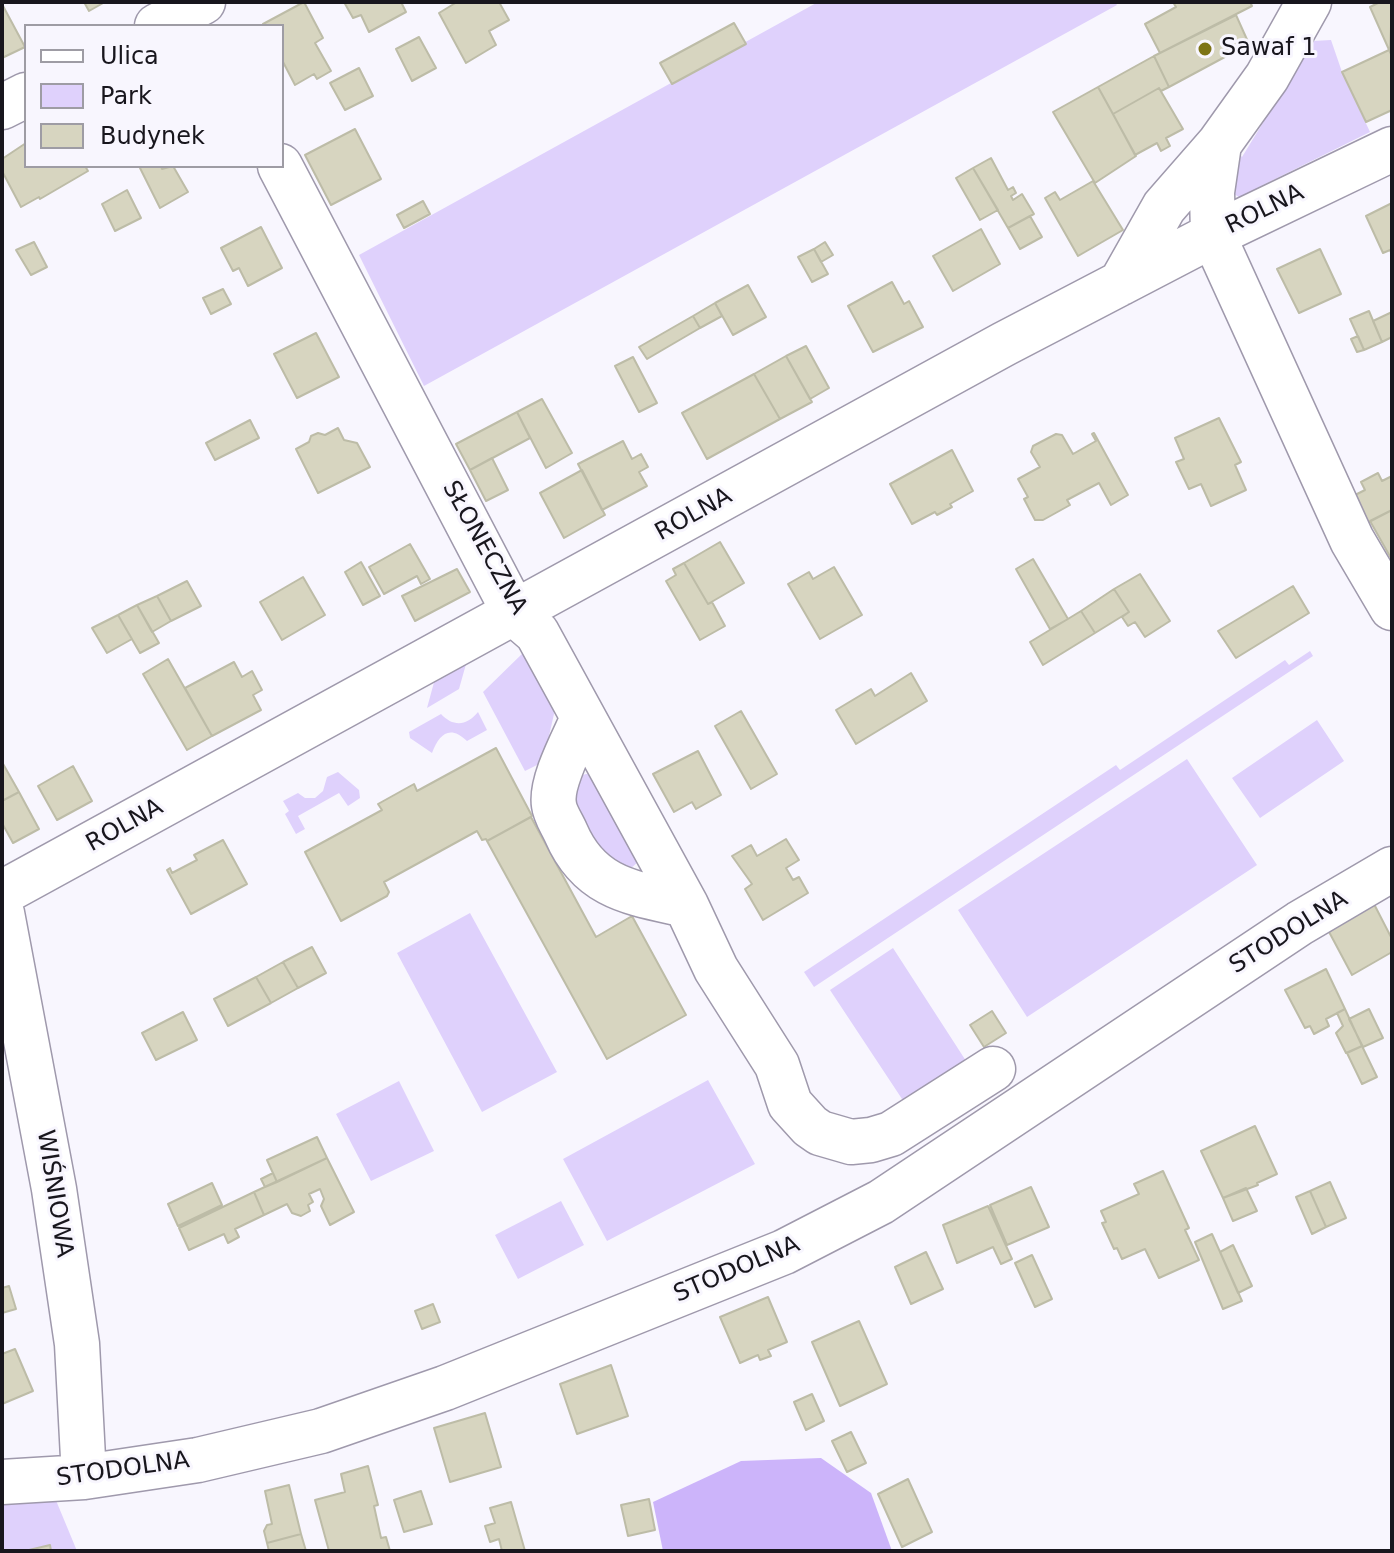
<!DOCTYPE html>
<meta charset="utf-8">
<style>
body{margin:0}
#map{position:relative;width:1394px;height:1553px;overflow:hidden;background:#f8f6fe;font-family:"DejaVu Sans",sans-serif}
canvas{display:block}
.frame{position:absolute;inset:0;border:4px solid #18161d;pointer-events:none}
.legend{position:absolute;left:24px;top:24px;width:260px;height:144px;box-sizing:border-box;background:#f8f6fe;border:2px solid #9e9ca4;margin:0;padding:10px 14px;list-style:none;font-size:24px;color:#18161d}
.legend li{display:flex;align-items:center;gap:16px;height:40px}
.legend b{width:40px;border:2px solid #9e9ca4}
</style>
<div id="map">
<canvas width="1394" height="1553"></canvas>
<div class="frame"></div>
<ul class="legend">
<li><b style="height:10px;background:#fff"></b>Ulica</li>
<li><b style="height:22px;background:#dfd1fc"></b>Park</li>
<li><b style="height:22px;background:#d7d5c0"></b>Budynek</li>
</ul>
</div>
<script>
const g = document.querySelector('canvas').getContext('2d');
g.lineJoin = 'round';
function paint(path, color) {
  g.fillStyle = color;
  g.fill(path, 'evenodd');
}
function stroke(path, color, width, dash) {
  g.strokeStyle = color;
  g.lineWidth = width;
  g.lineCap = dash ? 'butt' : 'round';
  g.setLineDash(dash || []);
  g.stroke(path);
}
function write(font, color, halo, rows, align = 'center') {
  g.font = font + ' "DejaVu Sans",sans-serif';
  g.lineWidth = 6;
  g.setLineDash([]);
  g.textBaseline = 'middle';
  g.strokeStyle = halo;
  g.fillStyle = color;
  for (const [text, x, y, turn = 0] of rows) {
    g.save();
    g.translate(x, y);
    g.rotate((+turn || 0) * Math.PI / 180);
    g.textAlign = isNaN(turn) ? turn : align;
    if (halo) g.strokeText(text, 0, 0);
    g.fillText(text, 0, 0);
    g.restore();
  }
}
paint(new Path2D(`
 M818 2H1115L1117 5 424 386 359 255Z
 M1331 40 1342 72 1370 132 1257 188 1261 198 1245 201 1234 194 1229 169 1237 151 1242 157 1313 41Z
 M525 651 553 706 554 714 543 762 525 771 483 692Z
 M1310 651 1313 656 814 987 804 972 1116 765 1120 770 1285 660 1289 665Z
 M468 657 459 689 427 708 436 675Z
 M478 712 487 730 467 741C449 724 439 735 432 753L410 738 409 732 441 714C453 727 467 726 478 712Z
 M1317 720 1344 761 1260 818 1232 778Z
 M1187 759 1257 865 1027 1017 958 910Z
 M338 772 359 790 360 798 348 806 339 793 298 816 305 829 296 834 285 814 289 811 283 801 298 793 305 798H315L323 791 327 777Z
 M586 774 598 775 638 862 621 877 564 807 577 777Z
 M470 913 557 1072 482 1112 397 953Z
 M893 948 968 1064 906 1105 830 990Z
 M708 1080 755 1164 607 1241 563 1159Z
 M399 1081 434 1151 371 1181 336 1114Z
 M561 1201 584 1245 518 1279 495 1235Z
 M55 1498 77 1551H2V1503Z`), '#dfd1fc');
paint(new Path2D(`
 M821 1458 871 1493 892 1551H663L653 1502 741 1461Z`), '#ccb4fa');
const building = new Path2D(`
 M84 2H105L89 11Z
 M304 2 323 38 315 43 331 71 317 79 314 74 295 85 282 60V26H264L263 24Z
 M344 2H401L406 12 369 32 361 15 353 18Z
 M457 2H499L509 20 489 31 496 45 466 63 439 13Z
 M1173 2H1250L1252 6 1160 53 1145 24 1176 7Z
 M1380 2H1392L1390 52 1370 7Z
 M2 4 25 47 2 58Z
 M1236 15 1249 44 1169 87 1154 56Z
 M734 23 746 44 672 84 660 63Z
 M419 37 436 68 412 81 396 49Z
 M1389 50 1392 56V110L1366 122 1342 72Z
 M1154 56 1169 87 1161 91 1159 88 1113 114 1098 87Z
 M359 68 373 96 345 110 330 83Z
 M1098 87 1136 156 1095 183 1053 112Z
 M1159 88 1183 129 1166 138 1170 146 1161 151 1157 143 1135 155 1113 114Z
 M355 129 381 179 331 205 305 155Z
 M26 143V166H85L88 171 40 199 39 197 21 207 2 171V159Z
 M991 158 1008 190 1013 187 1016 193 1011 196 1013 200 1022 194 1034 214 1008 228 973 168Z
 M139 166H161L162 169 173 166 188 192 160 208Z
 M973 168 998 210 980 220 956 178Z
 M1093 181 1123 230 1078 256 1045 198 1055 192 1060 200Z
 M127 190 141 218 115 231 102 204Z
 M423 201 430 214 404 228 397 215Z
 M1392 203V255L1390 250 1383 253 1366 216Z
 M1030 216 1042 237 1020 249 1008 228Z
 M261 227 282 268 248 286 239 268 233 271 221 248Z
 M981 229 1000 264 953 291 933 256Z
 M34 242 47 267 31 275 16 250Z
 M825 242 833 255 821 262 814 249Z
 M814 249 828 274 812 282 798 257Z
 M1320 249 1341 294 1299 313 1277 269Z
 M892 282 904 304 909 301 923 327 873 352 848 306Z
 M748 285 766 317 733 335 715 303Z
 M223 289 231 304 211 314 203 298Z
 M715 303 722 316 700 328 693 316Z
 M1369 311 1382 342 1364 350 1350 319Z
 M1392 312V337L1382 342 1373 321Z
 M693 316 700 328 647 359 639 347Z
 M316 333 339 377 297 398 274 354Z
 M1358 336 1364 350 1357 352 1351 339Z
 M806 346 829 388 810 399 786 356Z
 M786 356 812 402 780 419 754 374Z
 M633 357 657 403 639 412 615 366Z
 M754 374 780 419 707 459 682 413Z
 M542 399 572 453 546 468 517 412Z
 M517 412 530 438 470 470 456 444Z
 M1219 418 1241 462 1235 465 1246 490 1211 506 1201 484 1189 489 1176 462 1184 459 1175 438Z
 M250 420 259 438 215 460 206 443Z
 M338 428 344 440 357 443 370 467 318 493 296 449 309 442 311 436 318 433 325 435Z
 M1094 433 1128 495 1111 505 1099 483 1067 500 1070 505 1043 520H1035L1024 499 1028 497 1018 479 1040 467 1031 452 1033 446 1056 434 1062 435 1073 454 1096 441 1092 434Z
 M623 441 632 459 641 454 648 467 639 472 647 486 602 510 578 464Z
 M952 450 973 491 950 504 952 507 937 515 935 512 912 524 890 484Z
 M492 458 508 490 486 501 470 470Z
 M582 470 605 515 564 538 540 493Z
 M1378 473 1382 481 1392 476V510L1367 523 1353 496 1365 490 1361 482Z
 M1392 510V560L1370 521Z
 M720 542 744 583 708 604 684 563Z
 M410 544 430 579 421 584 417 576 384 594 369 567Z
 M1033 559 1068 619 1050 629 1016 569Z
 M361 562 380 596 363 605 345 572Z
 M684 563 708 604 712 602 725 626 700 640 666 581 676 575 673 569Z
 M834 567 862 615 820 639 788 584 809 572 813 579Z
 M457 569 470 592 415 621 402 596Z
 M1140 574 1170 621 1145 637 1135 622 1128 626 1122 617 1129 612 1114 589Z
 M303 577 325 615 282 640 260 602Z
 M187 581 201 606 171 621 157 596Z
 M1293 586 1309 613 1236 658 1218 631Z
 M1114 589 1129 612 1095 633 1081 611Z
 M157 596 171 621 152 632 137 605Z
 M137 605 159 643 140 653 118 615Z
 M1081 611 1095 633 1043 665 1030 642Z
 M118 615 132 639 107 653 92 628Z
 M168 659 212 736 187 750 143 674Z
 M234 662 242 677 252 671 262 690 253 695 261 710 212 736 185 688Z
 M911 673 927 701 856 744 836 710 871 689 875 696Z
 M741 711 777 774 751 789 715 726Z
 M496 748 532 816 487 841 486 839 482 840 477 831 384 882 389 892 387 896 341 921 305 852 382 810 378 804 414 784 417 791Z
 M698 751 721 795 696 809 692 802 674 812 653 774Z
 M2 762 19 792 2 801Z
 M73 766 92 801 57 820 38 786Z
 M19 792 39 829 13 843 2 823V801Z
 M531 817 596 937 632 916 686 1015 607 1059 487 841Z
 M786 839 799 860 786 868 793 880 799 877 808 893 763 920 745 889 752 884 732 856 751 845 757 856Z
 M223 840 247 884 191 914 167 870 170 868 172 873 197 860 194 855Z
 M1374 904 1392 939V952L1352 975 1328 930Z
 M312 947 326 973 298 988 283 962Z
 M283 962 298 988 271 1003 256 977Z
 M1326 969 1345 1009 1326 1019 1329 1026 1314 1034 1310 1026 1305 1028 1285 990Z
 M256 977 271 1003 228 1026 214 999Z
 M1345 1009 1362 1046 1346 1053 1336 1033 1343 1026 1337 1013Z
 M1369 1009 1383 1038 1363 1047 1349 1019Z
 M992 1011 1006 1033 984 1047 970 1025Z
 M183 1012 197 1040 156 1060 142 1033Z
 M1362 1046 1377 1077 1362 1084 1347 1053Z
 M1255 1126 1277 1174 1257 1183 1258 1185 1223 1198 1201 1151Z
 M317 1137 327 1158 277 1182 267 1160Z
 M327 1158 354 1212 330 1225 321 1206 324 1199 320 1189 309 1194 313 1202 308 1205 310 1211 301 1216 292 1213 287 1204 264 1215 254 1192Z
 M1163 1171 1189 1228 1185 1230 1199 1260 1159 1278 1145 1249 1122 1259 1117 1248 1114 1249 1102 1223 1106 1222 1101 1211 1139 1194 1134 1184Z
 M273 1173 277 1182 265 1187 261 1179Z
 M1330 1182 1346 1218 1326 1227 1310 1191Z
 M212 1183 222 1205 178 1226 168 1204Z
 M1031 1187 1049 1227 1007 1245 990 1205Z
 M1246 1188 1257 1211 1233 1221 1223 1198Z
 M1310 1191 1326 1227 1312 1234 1296 1197Z
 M254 1192 264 1215 235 1229 239 1237 228 1243 224 1234 189 1250 179 1228Z
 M988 1206 1012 1259 1001 1264 993 1247 957 1263 943 1225Z
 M1212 1234 1242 1301 1223 1309 1195 1242Z
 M1233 1245 1252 1286 1238 1293 1220 1252Z
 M926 1252 943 1289 911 1304 895 1267Z
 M1032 1255 1052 1299 1035 1307 1015 1263Z
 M9 1286 16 1309 2 1313V1288Z
 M768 1297 787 1342 768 1350 771 1356 760 1360 758 1355 740 1363 720 1317Z
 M433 1304 440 1322 422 1329 415 1311Z
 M859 1321 887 1384 840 1406 812 1342Z
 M15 1349 33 1391 2 1404V1354Z
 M611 1365 628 1416 577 1434 560 1384Z
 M812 1394 824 1421 806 1430 794 1402Z
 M485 1413 501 1467 450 1482 434 1428Z
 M851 1432 866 1463 847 1472 832 1441Z
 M368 1466 378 1505 374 1506 381 1538 386 1537 390 1551H329L315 1500 345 1492 341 1474Z
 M908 1479 932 1532 902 1547 878 1494Z
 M289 1485 301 1534 267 1543 264 1531 267 1525 272 1524 265 1491Z
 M421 1491 432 1524 404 1532 394 1500Z
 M649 1499 655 1530 628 1536 621 1505Z
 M511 1502 525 1551H502L499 1539 490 1542 485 1526 495 1523 490 1508Z
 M301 1534 306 1551H269L267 1543Z
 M50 1545 51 1551H29V1550Z`);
paint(building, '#d7d5c0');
stroke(building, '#bdbca7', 2);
const minor = new Path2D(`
 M1309 2 1267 77 1219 144 1212 192 1213 235 1352 540 1392 608
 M157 26 203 2
 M2 107 26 95
 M280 166 515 614 537 633 686 905 716 969 777 1065 790 1104 810 1126 820 1133 851 1142 871 1140 891 1134 993 1069
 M1121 283 1164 207 1219 144
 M583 718C574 739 550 782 554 805 555 814 562 824 566 833 590 889 633 893 686 905
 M2 893 1004 344 1213 235 1392 149
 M2 913 54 1189 77 1344 84 1477
 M2 1482 84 1477 198 1460 321 1431 445 1388 784 1252 881 1202 1300 923 1392 869`);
stroke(minor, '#9f99ac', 47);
stroke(minor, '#fff', 44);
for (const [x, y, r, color] of [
 [1205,49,8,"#7d7416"]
]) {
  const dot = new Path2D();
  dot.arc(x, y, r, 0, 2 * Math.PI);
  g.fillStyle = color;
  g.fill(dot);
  stroke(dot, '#f8f6fe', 3);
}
write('24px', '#18161d', '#f8f6fe', [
 ["Sawaf 1",1221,49]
], 'left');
write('24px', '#18161d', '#f8f6fe', [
 ["ROLNA",1265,210,-26],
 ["ROLNA",694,515,-29],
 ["SŁONECZNA",484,548,61],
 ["ROLNA",125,826,-29],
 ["STODOLNA",1289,933,-32],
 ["WIŚNIOWA",54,1194,81],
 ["STODOLNA",737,1270,-23],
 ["STODOLNA",123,1470,-8]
]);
</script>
